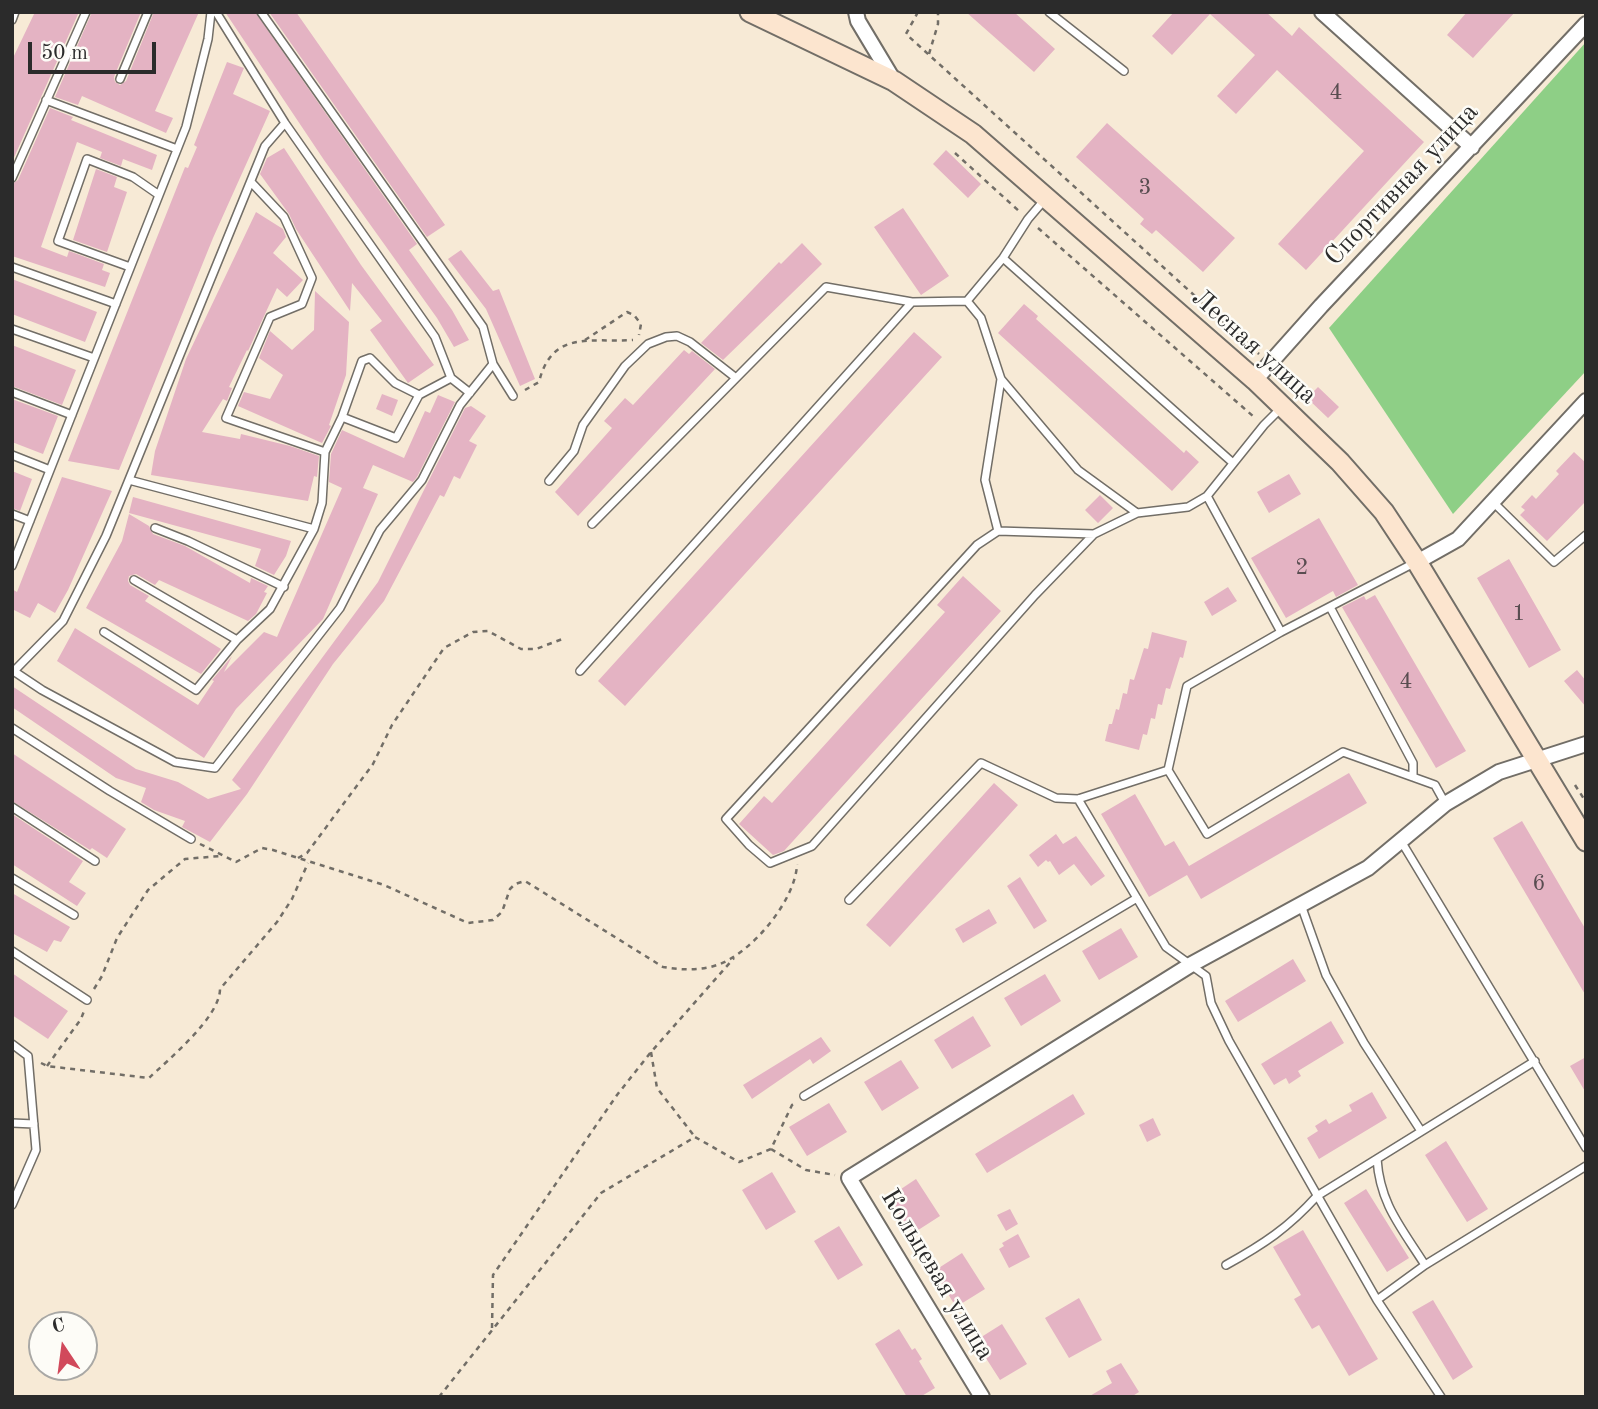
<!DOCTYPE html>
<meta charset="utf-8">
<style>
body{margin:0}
#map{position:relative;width:1598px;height:1409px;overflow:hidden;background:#f7ead6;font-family:"Old Standard TT",serif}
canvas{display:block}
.frame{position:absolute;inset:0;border:14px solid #2b2b2b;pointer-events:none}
.north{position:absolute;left:28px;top:1311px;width:70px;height:70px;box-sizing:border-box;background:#fdfcf7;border:2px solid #a9a8a5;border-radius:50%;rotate:347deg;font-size:19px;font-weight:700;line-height:28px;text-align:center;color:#2b2b2b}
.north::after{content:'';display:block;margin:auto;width:24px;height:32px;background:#d1495b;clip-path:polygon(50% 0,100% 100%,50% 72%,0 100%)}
.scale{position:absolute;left:28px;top:42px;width:128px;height:32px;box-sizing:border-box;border:4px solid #2b2b2b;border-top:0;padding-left:9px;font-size:21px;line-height:24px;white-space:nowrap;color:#2b2b2b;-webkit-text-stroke:5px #fdfcf7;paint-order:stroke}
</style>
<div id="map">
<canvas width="1598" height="1409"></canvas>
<div class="frame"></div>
<div class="north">С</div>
<div class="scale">50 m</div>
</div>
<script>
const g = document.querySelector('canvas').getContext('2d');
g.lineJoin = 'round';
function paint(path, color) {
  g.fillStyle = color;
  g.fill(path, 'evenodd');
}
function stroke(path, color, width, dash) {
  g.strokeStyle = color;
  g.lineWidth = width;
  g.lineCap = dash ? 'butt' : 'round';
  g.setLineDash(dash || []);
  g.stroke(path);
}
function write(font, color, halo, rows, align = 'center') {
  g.font = font + ' "Old Standard TT",serif';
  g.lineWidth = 5;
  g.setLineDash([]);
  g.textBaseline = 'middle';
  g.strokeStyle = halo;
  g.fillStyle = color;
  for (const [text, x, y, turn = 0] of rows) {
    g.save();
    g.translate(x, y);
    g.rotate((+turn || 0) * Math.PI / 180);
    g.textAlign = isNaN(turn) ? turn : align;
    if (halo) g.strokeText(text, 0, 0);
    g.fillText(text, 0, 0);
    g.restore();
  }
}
paint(new Path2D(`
 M1586 42V371L1453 514 1329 328Z`), '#8ecf86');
paint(new Path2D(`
 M35 12H79L12 162V60Z
 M92 12H141L114 77 115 82 120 85 126 81 154 12H199L155 111 173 118 166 133 82 96 78 105 55 97Z
 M225 12H255L417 244 409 250 452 310 469 340 454 347 437 318 324 160Z
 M269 12H296L445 225 427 237Z
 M966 12H1014L1055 49 1034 72Z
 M1174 12H1266L1292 36 1299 27 1424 142 1306 270 1278 244 1364 151 1277 70 1236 114 1217 96 1255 55 1210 14 1172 55 1152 36Z
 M1467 12H1515L1473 58 1447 35Z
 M227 62 244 68 233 94 270 111 213 238 119 470 68 461 185 167 188 168 197 147 194 145Z
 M50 108 73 117 71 120 157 155 152 170 123 159 121 166 100 158 102 152 77 142 41 247 67 257 69 251 104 264 102 270 110 273 105 287 12 256V184L18 180Z
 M1107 123 1235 238 1203 272 1156 230 1152 234 1140 224 1144 219 1076 157Z
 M284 148 361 265 434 365 408 383 370 330 382 321 352 283 350 311 296 229 289 214 260 174 267 158Z
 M946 150 981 184 968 198 933 164Z
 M96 169 117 177 114 187 127 192 107 252 73 240Z
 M903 208 949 276 921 295 874 227Z
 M256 212 283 229 286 237 273 253 303 280 287 297 277 288 248 351 247 350 229 387 232 388 227 401 223 399 202 432 240 439 241 434 290 446 319 456 317 477 314 476 308 501 151 475 155 451 186 359Z
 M802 243 822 264 723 360 701 343 779 262 781 264Z
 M461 250 493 291 499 289 535 379 520 386 486 309 448 259Z
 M12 279 97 312 85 342 12 314Z
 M315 291 349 322 346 375 329 425 331 426 322 443 238 406 244 392 270 399 283 375 259 358 270 331 292 350 314 330Z
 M1024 304 1038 316 1036 319 1184 453 1186 450 1199 462 1172 491 998 333Z
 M914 332 942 357 625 706 598 681Z
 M12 345 76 370 62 405 12 386Z
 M684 350 689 354 692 351 715 369 578 516 555 492 612 428 604 421 625 398 633 405Z
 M1318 387 1339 407 1328 418 1307 398Z
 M382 394 398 400 392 416 376 409Z
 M438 395 455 402 417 477 413 482 373 465 363 488 378 494 323 619 236 709 204 758 57 661 75 628 198 705 214 681 212 680 232 656 224 672 264 632 277 637 342 488 329 482 331 454 342 430 404 458 425 411 430 413Z
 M12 399 58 416 43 454 12 442Z
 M471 406 486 416 469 441 477 445 460 479 454 476 444 497 440 495 384 601 333 664 247 794 210 842 182 827 185 821 154 810 141 802 146 788 116 778 12 707V686L136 769 178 782 208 799 241 789 232 780 378 582 465 408Z
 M1574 452 1586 463V501L1547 541 1520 515 1525 510 1521 507 1532 495 1536 499 1559 474 1556 471Z
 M12 471 32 479 20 511 12 508Z
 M1289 474 1301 494 1269 513 1257 492Z
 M62 477 112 491 68 590 55 613 38 603 30 618 12 609V589L17 592Z
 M1100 495 1113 508 1098 523 1085 510Z
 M133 497 291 541 286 556 274 575 255 566 261 549 129 513Z
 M129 514 149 526 153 534 185 546 250 583 251 578 268 586 264 592 267 593 256 614 248 621 159 580 155 585 136 574 129 576 128 581 130 585 149 596 145 601 221 649 201 674 86 608 122 541Z
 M1319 518 1358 585 1336 597 1333 591 1286 618 1251 558Z
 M1509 559 1561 650 1529 668 1477 578Z
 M963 576 1001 611 784 851 773 855 739 824 764 796 772 803 945 612 937 605Z
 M1228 587 1237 601 1212 616 1204 602Z
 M1375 595 1466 751 1436 768 1342 607 1364 596 1366 600Z
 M1152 632 1187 641 1183 658 1180 657 1170 689 1166 688 1162 705 1158 704 1155 719 1151 718 1147 735 1143 734 1139 750 1105 741 1109 724H1112L1116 709 1119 710 1123 693 1127 694 1130 679 1134 680 1144 648 1148 649Z
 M1577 670 1586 681V707L1564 681Z
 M12 753 126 829 107 858 92 848 90 850 12 801Z
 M1349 773 1367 803 1201 899 1187 875 1149 897 1101 814 1135 794 1165 846 1174 841 1189 866Z
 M994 783 1018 805 890 947 866 925Z
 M12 814 83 861 69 882 86 893 77 906 12 864Z
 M1522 821 1586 930V996L1493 838Z
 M1056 834 1063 844 1076 836 1105 876 1091 886 1074 864 1059 875 1050 861 1048 862 1046 860 1038 867 1029 855Z
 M1020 877 1047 921 1034 929 1007 886Z
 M12 893 70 927 61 942 54 940 47 952 12 933Z
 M989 909 997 923 963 943 955 929Z
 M1121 928 1138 957 1099 980 1082 951Z
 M1293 959 1306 981 1238 1022 1225 1001Z
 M12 973 68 1011 48 1039 12 1015Z
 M1045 974 1061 1001 1021 1026 1004 998Z
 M973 1016 991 1046 952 1069 934 1040Z
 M1331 1021 1344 1043 1298 1071 1301 1076 1289 1084 1286 1078 1274 1085 1261 1064Z
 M821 1037 831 1051 813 1064 810 1059 752 1099 743 1085Z
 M1586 1057V1093L1570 1066Z
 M901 1060 919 1088 882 1111 864 1082Z
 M1372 1092 1387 1118 1319 1159 1307 1138 1318 1131 1315 1126 1326 1119 1329 1124 1352 1111 1349 1105Z
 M1073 1094 1085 1114 987 1173 975 1154Z
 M829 1103 847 1132 807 1156 789 1127Z
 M1153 1118 1161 1135 1147 1142 1139 1125Z
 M1446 1141 1488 1209 1467 1222 1425 1155Z
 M772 1172 796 1212 766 1230 742 1190Z
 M916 1179 940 1216 912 1234 889 1197Z
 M1366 1189 1409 1258 1387 1272 1344 1203Z
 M1010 1209 1018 1224 1006 1231 997 1215Z
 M839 1226 863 1265 838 1280 814 1241Z
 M1303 1230 1378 1359 1349 1376 1319 1325 1312 1329 1294 1299 1301 1295 1273 1247Z
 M1018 1234 1030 1257 1009 1268 999 1249 1004 1246 1002 1243Z
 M962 1253 985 1289 956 1307 934 1271Z
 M1079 1298 1102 1340 1069 1358 1045 1318Z
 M1433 1300 1473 1367 1453 1380 1412 1312Z
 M1002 1324 1027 1364 1000 1380 975 1341Z
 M899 1329 912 1350 915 1348 922 1359 919 1361 935 1388 920 1397H907L875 1344Z
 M1121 1363 1139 1392 1131 1397H1088L1112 1383 1106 1371Z`), '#e4b3c3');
const lane = new Path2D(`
 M216 12 285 123 435 337 451 378 470 393
 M261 12 483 327 493 364 513 396
 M1049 12 1124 71
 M12 20 15 12
 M120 79 148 12
 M46 100 177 149
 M12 178 86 12
 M251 182 284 217 312 278 302 304 270 317 226 418 325 452
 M1003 258 1233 463
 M12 267 116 304
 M130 267 58 241 87 159 133 177 159 195
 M967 301 981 318 1001 379 1078 470 1137 513
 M12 329 94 358
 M12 392 72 415
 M342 417 396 438 419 395
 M12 455 50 470
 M129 480 314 529
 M549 481 574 451 583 425 625 366 648 344 666 337 677 336 690 342 736 378
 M1207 496 1281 632
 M1493 502 1554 562 1586 535
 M12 514 30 521
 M592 524 826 287 912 302
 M155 528 188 541 284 587
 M998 531 985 480 1001 379
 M1094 534 1035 595 812 846 770 863 749 845 726 819 977 545 998 531 1094 534 1137 513 1188 507 1207 496 1264 425 1282 407
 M12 566 186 127 208 39 211 12
 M134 580 237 640
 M1330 607 1413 763V777
 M104 632 196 690 237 640 270 609 314 529 322 503 325 452 342 417 362 361 370 358 395 383 419 395 451 378
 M12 670 42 690 175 762 215 768 340 608 380 530 422 480 460 405 493 364
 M14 671 63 621 106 536 265 146 285 123
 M580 671 912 302 967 301 1003 258 1028 219 1046 198
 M12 728 110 791 191 839
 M1168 770 1207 834 1343 752 1435 785 1445 803
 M1078 799 1166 947 1206 976 1211 1003 1229 1041 1377 1300 1441 1397
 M12 807 95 861
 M1401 841 1586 1148
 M12 878 74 915
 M849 900 981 763 1056 798 1078 799 1168 770 1187 686 1281 632 1416 562
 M1301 905 1326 975 1364 1043 1421 1131
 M12 951 87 1000
 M12 1044 28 1056 36 1150 12 1205
 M804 1096 1137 898
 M12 1123 34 1124
 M1377 1159C1380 1204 1401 1227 1425 1265
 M1226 1265C1264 1244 1288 1228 1317 1196L1535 1061
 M1377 1300 1425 1265 1586 1166`);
const street = new Path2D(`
 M856 12 858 21 894 81
 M1322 12 1472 147
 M1255 380 1321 306 1586 24
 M1417 562 1458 539 1586 401
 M982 1397 849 1178 1192 964 1368 868 1445 804 1499 772 1586 744`);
const secondary = new Path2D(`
 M750 12 894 81 973 134 1255 380 1340 462 1384 512 1417 562 1586 841`);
stroke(lane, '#726e67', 10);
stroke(street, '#726e67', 18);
stroke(secondary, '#726e67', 23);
stroke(new Path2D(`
 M918 12 906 34 1259 354
 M929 54 938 24V12
 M955 153 1020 212
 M1038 228 1254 417
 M585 340 627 312 634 315 641 324 639 335
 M525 390 539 382C552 329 592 343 633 340
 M1575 785 1586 802
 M200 844 236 862 262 848 273 850 384 885 468 923 493 920 502 912 510 889 515 884 525 881 663 967C681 970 700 971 717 965 751 954 796 900 797 864
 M298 858 307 853 373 764 392 725 444 648 473 632 488 631 521 649H536L565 638
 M94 989 102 976 117 938 148 890 185 859 220 856
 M651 1052 657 1088 695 1137
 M41 1063 47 1066 149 1078C169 1059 220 1017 220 989L277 922 292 899 308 863
 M47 1066 81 1019 84 1011
 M771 1149 806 1170 835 1175
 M492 1328 493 1275 617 1095 651 1052 734 958
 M439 1397 601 1193 695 1137 739 1162 771 1149 792 1105 795 1103`), '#726e67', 2.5, [5, 5]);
stroke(lane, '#fff', 7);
stroke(street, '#fff', 14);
stroke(secondary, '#fce5cf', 19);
write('23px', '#594d51', null, [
 ["4",1336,93],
 ["3",1145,188],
 ["2",1302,568],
 ["1",1519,614],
 ["4",1406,682],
 ["6",1539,884]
]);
write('26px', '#2b2b2b', '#fdfcf7', [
 ["Спортивная улица",1402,185,-47],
 ["Лесная улица",1254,347,42],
 ["Кольцевая улица",937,1275,59]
]);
</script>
